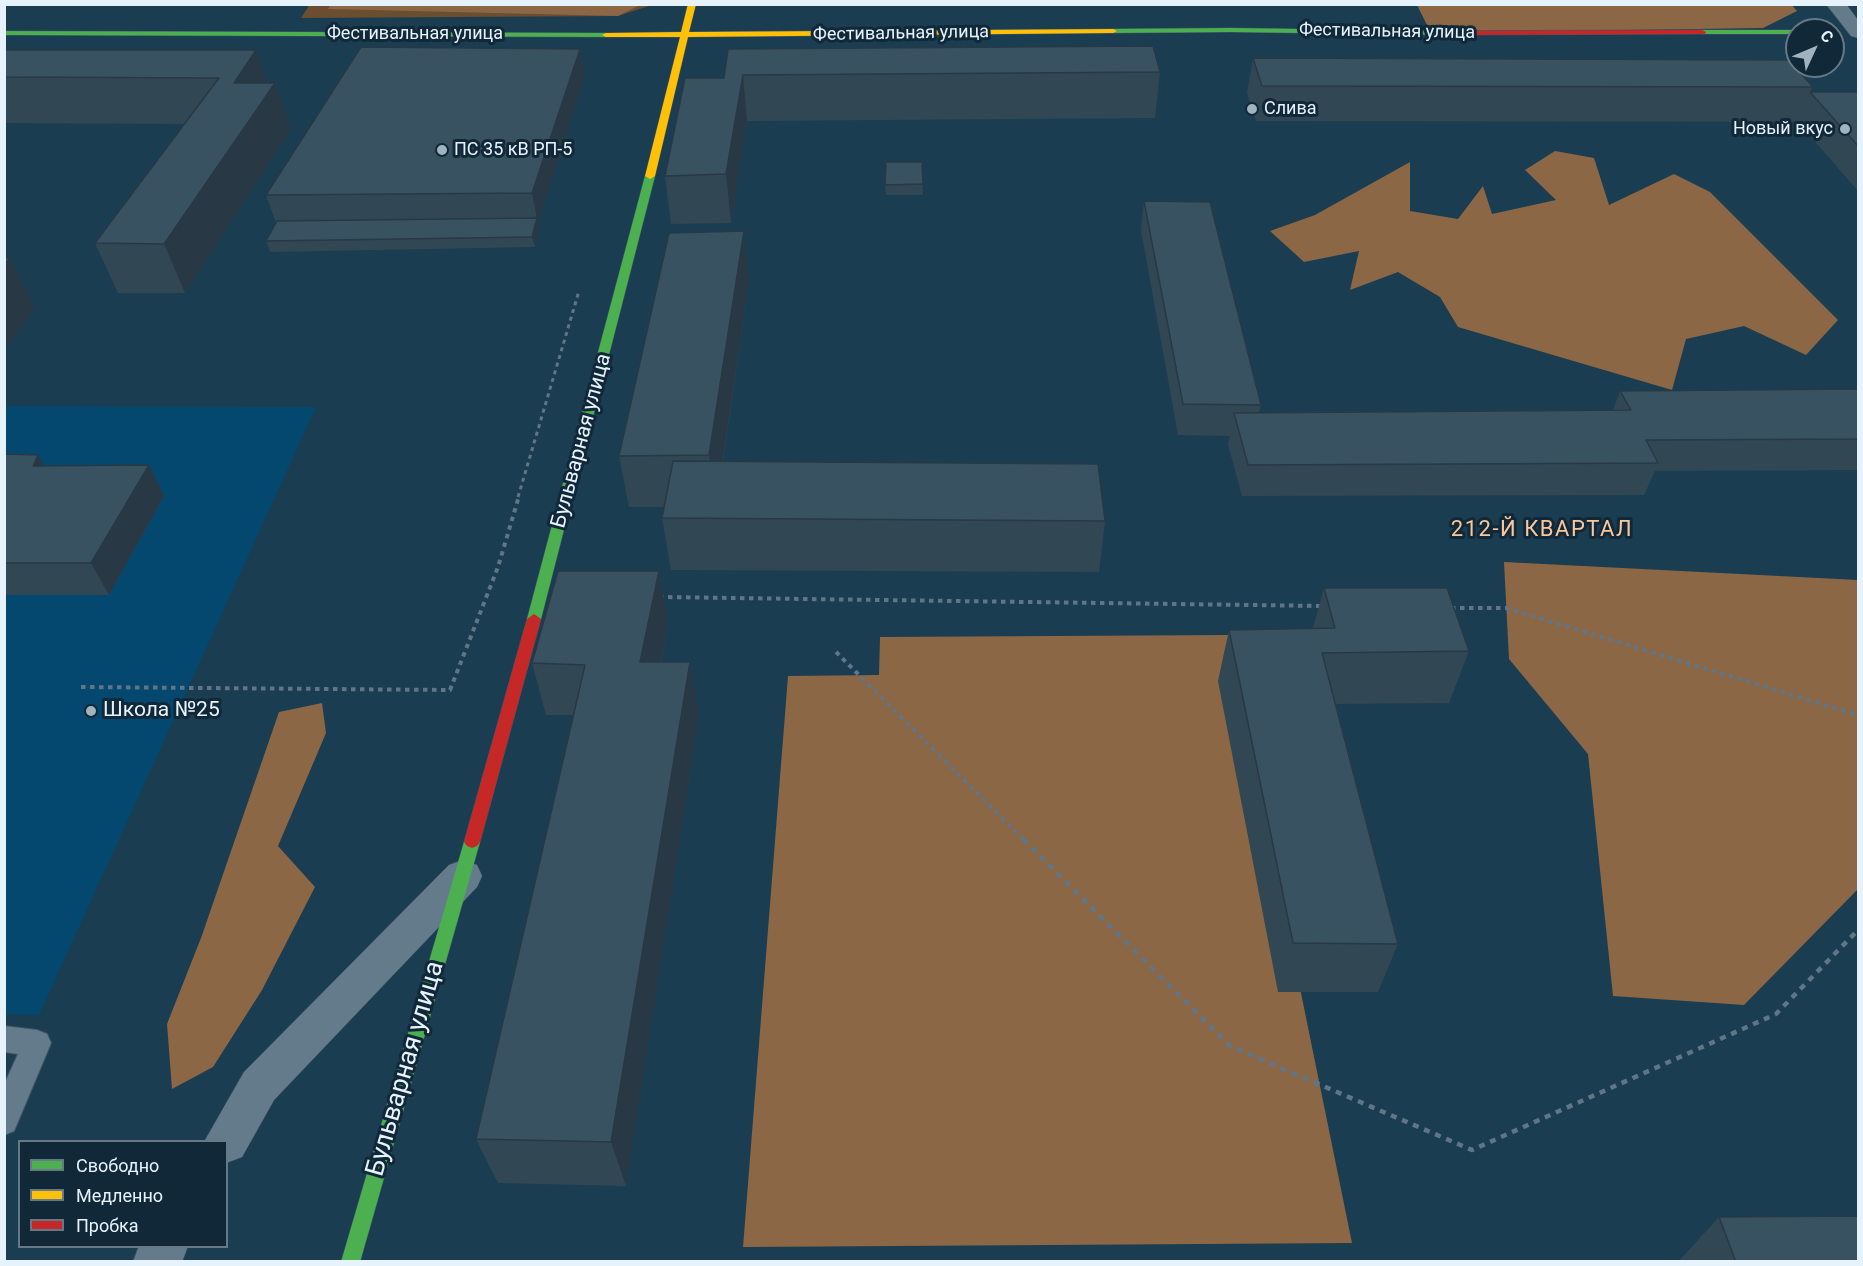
<!DOCTYPE html>
<meta charset="utf-8">
<style>
body{margin:0}
#map{position:relative;width:1863px;height:1266px;overflow:hidden;background:#1b3d52;font-family:Roboto,sans-serif}
canvas{display:block}
.frame{position:absolute;inset:0;border:6px solid #e7f3fc;pointer-events:none}
.legend{position:absolute;left:18px;top:1140px;width:210px;height:108px;box-sizing:border-box;background:#112839;border:2px solid #677987;margin:0;padding:8px 10px;list-style:none;font-size:18px;color:#e7f3fc}
.legend li{display:flex;align-items:center;gap:12px;height:30px}
.legend b{width:30px;border:2px solid #677987}
.north{position:absolute;left:1785px;top:18px;width:60px;height:60px;box-sizing:border-box;background:#112839;border:2px solid #677987;border-radius:50%;rotate:46deg;font-size:16px;font-weight:700;line-height:24px;text-align:center;color:#e7f3fc}
.north::after{content:'';display:block;margin:auto;width:21px;height:27px;background:#a0b3c0;clip-path:polygon(50% 0,100% 100%,50% 72%,0 100%)}
</style>
<div id="map">
<canvas width="1863" height="1266"></canvas>
<div class="frame"></div>
<ul class="legend">
<li><b style="height:8px;background:#4caf50"></b>Свободно</li>
<li><b style="height:8px;background:#ffc107"></b>Медленно</li>
<li><b style="height:8px;background:#c62828"></b>Пробка</li>
</ul>
<div class="north">С</div>
</div>
<script>
const g = document.querySelector('canvas').getContext('2d');
g.lineJoin = 'round';
function paint(path, color) {
  g.fillStyle = color;
  g.fill(path, 'evenodd');
}
function stroke(path, color, width, dash) {
  g.strokeStyle = color;
  g.lineWidth = width;
  g.lineCap = dash ? 'butt' : 'round';
  g.setLineDash(dash || []);
  g.stroke(path);
}
function write(font, color, halo, rows, align = 'center') {
  g.font = font + ' Roboto,sans-serif';
  g.lineWidth = 6;
  g.setLineDash([]);
  g.textBaseline = 'middle';
  g.strokeStyle = halo;
  g.fillStyle = color;
  for (const [text, x, y, turn = 0] of rows) {
    g.save();
    g.translate(x, y);
    g.rotate((+turn || 0) * Math.PI / 180);
    g.textAlign = isNaN(turn) ? turn : align;
    if (halo) g.strokeText(text, 0, 0);
    g.fillText(text, 0, 0);
    g.restore();
  }
}
paint(new Path2D(`
 M5 406 316 407 39 1015 5 1014Z`), '#04486f');
paint(new Path2D(`
 M310 4 652 5 618 16 301 18Z`), '#6b4d2f');
paint(new Path2D(`
 M331 4H640V5L618 16 328 9Z
 M1791 4 1797 11 1763 28 1431 33 1417 5Z
 M1555 151 1594 158 1609 205 1674 174 1710 192 1838 320 1806 355 1744 326 1686 339 1672 390 1458 327 1440 297 1398 272 1350 290 1359 251 1304 262 1270 231 1315 215 1410 162V211L1458 219 1483 186 1492 214 1556 200 1525 170Z
 M1504 562 1858 580V889L1744 1005 1613 996 1588 754 1509 659Z
 M1228 635 1352 1243 743 1247 788 676 879 675 880 637Z
 M322 703 326 733 278 846 315 887 262 990 213 1067 172 1089 167 1024 201 938 279 712Z`), '#8b6745');
const lane = new Path2D(`
 M4 1026 37 1030 47 1034 51 1043 14 1131 4 1135V1085L18 1054 4 1052Z`);
const street = new Path2D(`
 M1826 4H1846L1858 20V38L1851 36Z
 M463 860 477 865 482 876 477 887 274 1100 242 1157 226 1163V1142H204L244 1072 449 865Z
 M139 1246H188L182 1262H133Z`);
const fast = new Path2D(`
 M1231 28 1442 31 1446 33 1442 35 1231 32 1113 33 1109 31 1113 29Z
 M1699 30H1799H1797V34H1702L1698 32Z
 M4 31 606 33 610 35 606 37 4 35Z
 M650 173 655 176 541 619 534 624 527 619 645 176Z
 M472 836 477 838 480 842 360 1262H341L464 842 467 838Z`);
const slow = new Path2D(`
 M688 4H696L689 32 1113 29 1117 31 1113 33 688 37 655 176 650 179 645 176 680 37H606L602 35 606 33 681 32Z`);
const jam = new Path2D(`
 M1702 30 1706 32 1705 34 1442 35 1438 33 1442 31Z
 M534 614 541 619 480 842 477 846 472 848 467 846 464 842 527 619Z`);
stroke(lane, '#415664', 2);
stroke(street, '#415664', 1);
stroke(fast, '#415664', 1);
stroke(slow, '#415664', 1);
stroke(jam, '#415664', 1);
stroke(new Path2D(`
 M518 497 579 291`), '#607585', 3, [4, 4]);
stroke(new Path2D(`
 M659 597 1323 606
 M1451 608H1506L1858 715
 M836 652 1024 840
 M81 687 450 690 498 567 519 496`), '#607585', 4, [4.5, 4.5]);
stroke(new Path2D(`
 M1023 839 1230 1046 1472 1150 1776 1014 1858 930`), '#607585', 4.5, [6, 6]);
paint(lane, '#647b8b');
paint(street, '#647b8b');
paint(fast, '#4caf50');
paint(slow, '#ffc107');
paint(jam, '#c62828');
paint(new Path2D(`
 M124 4H279L278 6Z
 M580 49 585 77 538 222 539 229 535 247 270 252 266 241 276 223 266 195Z
 M728 49 1160 72 1155 118 747 121 731 223 671 224 665 176 724 78Z
 M4 50 267 83H275L291 129 185 293H118L95 243 184 124 4 123Z
 M1253 58 1813 87 1810 92H1858V191L1797 121V122L1256 121 1247 93Z
 M922 162 923 195H886L885 185Z
 M1144 201 1261 405 1259 412 1613 410 1620 391 1858 389V470L1655 471 1644 495 1242 496 1228 444 1230 436 1178 435 1141 230Z
 M749 281 723 462 1105 521 1099 572 671 570 662 518 664 507H629L619 456Z
 M4 454 38 455 44 466 149 465 164 496 109 595H4Z
 M659 571 668 623 661 662 699 714 626 1186 498 1183 476 1139 574 715H546L532 663Z
 M1324 588 1469 651 1449 703 1336 704 1398 944 1378 992H1278L1218 681 1229 630 1313 628Z
 M1719 1217 1858 1262H1678Z`), '#314754');
paint(new Path2D(`
 M580 49 585 77 538 222 539 229 535 247 532 237 537 219 532 193Z
 M256 50 270 91 275 83 291 129 185 293 164 244 234 83Z
 M743 75 747 121 731 223 726 174Z
 M744 231 749 281 716 506 709 455Z
 M10 258 35 308 5 349 4 265Z
 M38 455 56 486 33 466Z
 M149 465 164 496 109 595 91 563Z
 M659 571 668 623 651 713 640 662Z
 M690 662 699 714 626 1186 611 1142Z`), '#283945');
const building = new Path2D(`
 M1153 46 1160 72 743 75 726 174 665 176 685 78H724L728 49Z
 M361 47 580 49 532 193 266 195Z
 M4 50H256L234 83H275L164 244 95 243 219 78 4 77Z
 M1253 58 1789 60 1813 87 1262 86Z
 M1810 92H1858V146Z
 M886 162H922L923 184 885 185Z
 M1144 201 1210 202 1261 405 1183 404Z
 M537 218 532 237 266 241 277 221Z
 M744 231 709 455 619 456 669 233Z
 M4 258H10L4 265Z
 M1858 389V439L1646 440 1658 463 1248 465 1234 413 1631 410 1620 391Z
 M4 454 38 455 33 466 149 465 91 563H4Z
 M673 461 1098 464 1105 521 662 518Z
 M558 571H659L640 662H690L611 1142 476 1139 585 665 532 663Z
 M1324 588H1447L1469 651 1322 653 1398 944 1293 943 1229 630 1335 628Z
 M1858 1216V1262H1736L1719 1217Z`);
paint(building, '#395262');
stroke(building, '#283945', 1.5);
for (const [x, y, r, color] of [
 [1252,109,6,"#a0b3c0"],
 [1845,129,6,"#a0b3c0"],
 [442,150,6,"#a0b3c0"],
 [91,711,6,"#a0b3c0"]
]) {
  const dot = new Path2D();
  dot.arc(x, y, r, 0, 2 * Math.PI);
  g.fillStyle = color;
  g.fill(dot);
  stroke(dot, '#112839', 2);
}
write('18px', '#e7f3fc', '#112839', [
 ["Фестивальная улица",1387,32,1],
 ["Фестивальная улица",415,34],
 ["Фестивальная улица",901,34,-1]
]);
write('18px', '#e7f3fc', '#112839', [
 ["Слива",1264,109],
 ["Новый вкус",1833,129,"right"],
 ["ПС 35 кВ РП-5",454,150]
], 'left');
write('21px', '#e7f3fc', '#112839', [
 ["Бульварная улица",582,441,-75]
]);
write('21px', '#e7f3fc', '#112839', [
 ["Школа №25",103,711]
], 'left');
g.letterSpacing = '1.5px';
write('22px', '#f9c79c', '#112839', [
 ["212-Й КВАРТАЛ",1542,530]
]);
g.letterSpacing = '0px';
write('26px', '#e7f3fc', '#112839', [
 ["Бульварная улица",406,1069,-74]
]);
</script>
